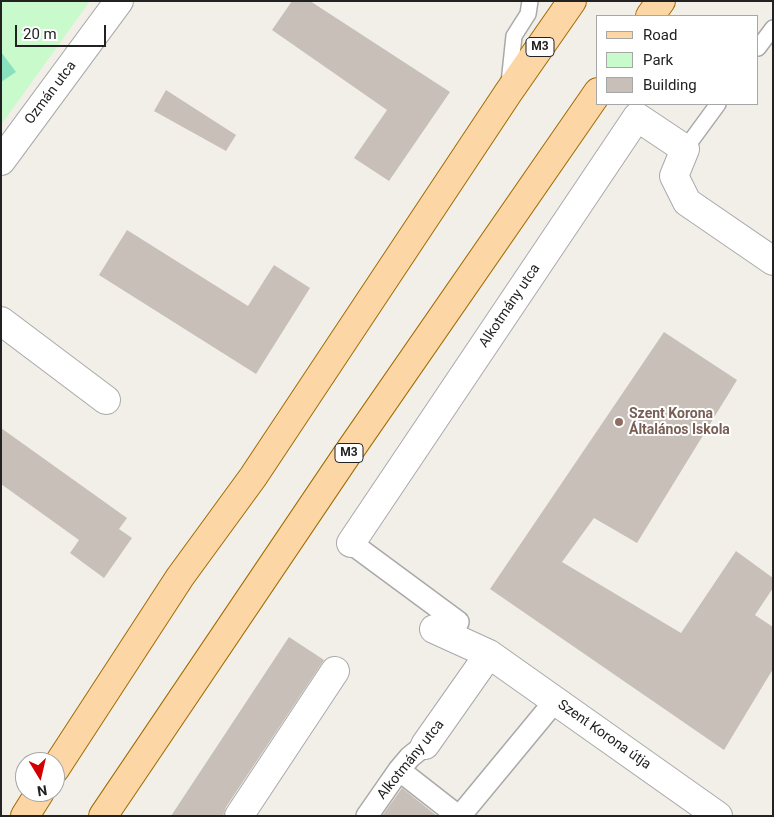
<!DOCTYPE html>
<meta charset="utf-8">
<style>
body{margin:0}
#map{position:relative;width:774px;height:817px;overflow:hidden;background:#f2efe9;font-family:Roboto,sans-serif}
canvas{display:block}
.frame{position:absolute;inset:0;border:2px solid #222;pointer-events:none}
.legend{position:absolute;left:596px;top:15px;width:162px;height:90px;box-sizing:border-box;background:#fff;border:1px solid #a7a7a7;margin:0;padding:6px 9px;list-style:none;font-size:15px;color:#222}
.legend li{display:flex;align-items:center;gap:10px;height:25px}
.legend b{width:25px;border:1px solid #a7a7a7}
.north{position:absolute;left:15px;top:752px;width:50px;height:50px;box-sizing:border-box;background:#fff;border:1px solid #a7a7a7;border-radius:50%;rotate:171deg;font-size:14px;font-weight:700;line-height:20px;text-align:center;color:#222}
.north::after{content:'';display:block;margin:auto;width:18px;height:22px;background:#d40000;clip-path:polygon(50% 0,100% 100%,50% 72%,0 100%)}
.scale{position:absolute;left:15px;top:25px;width:91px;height:22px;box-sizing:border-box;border:2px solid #222;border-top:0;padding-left:6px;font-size:15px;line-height:18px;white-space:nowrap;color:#222;-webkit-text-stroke:4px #fff;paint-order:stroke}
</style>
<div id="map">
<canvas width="774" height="817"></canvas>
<div class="frame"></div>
<ul class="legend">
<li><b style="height:6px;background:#fcd6a4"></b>Road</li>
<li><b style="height:14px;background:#c8facc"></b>Park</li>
<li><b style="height:14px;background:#c7bfb8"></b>Building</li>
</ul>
<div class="north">N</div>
<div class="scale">20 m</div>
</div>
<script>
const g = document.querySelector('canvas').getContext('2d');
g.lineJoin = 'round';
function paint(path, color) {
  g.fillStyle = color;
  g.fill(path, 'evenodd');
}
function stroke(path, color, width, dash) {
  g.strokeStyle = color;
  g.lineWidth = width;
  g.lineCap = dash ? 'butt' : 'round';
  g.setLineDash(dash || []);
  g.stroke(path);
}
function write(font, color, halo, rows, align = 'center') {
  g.font = font + ' Roboto,sans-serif';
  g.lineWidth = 4;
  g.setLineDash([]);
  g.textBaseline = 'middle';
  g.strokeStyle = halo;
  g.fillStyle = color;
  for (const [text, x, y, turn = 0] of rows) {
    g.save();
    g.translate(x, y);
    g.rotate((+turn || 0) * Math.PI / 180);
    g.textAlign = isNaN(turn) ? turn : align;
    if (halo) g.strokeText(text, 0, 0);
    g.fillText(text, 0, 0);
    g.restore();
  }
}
paint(new Path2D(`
 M1 1H90L1 125Z`), '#c8facc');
paint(new Path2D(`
 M1 52 16 72 1 82Z`), '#88e0be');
paint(new Path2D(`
 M292 1H310L450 92 389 181 354 158 387 110 272 30Z
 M166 90 236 135 226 151 154 111Z
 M127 230 248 306 274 265 310 288 256 374 99 275Z
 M664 332 737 380 637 543 594 518 562 562 681 633 736 551 773 578V588L755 615 773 627V669L724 750 490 589Z
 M1 428 127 518 119 529 132 538 104 578 70 553 79 540 1 484Z
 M289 637 324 660 226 807 223 816H171Z
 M402 788 437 816H382Z`), '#c7bfb8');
const service = new Path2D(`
 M758 48 773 28
 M509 83 514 36 528 14 530 1
 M685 149 718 104`);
const pedestrian = new Path2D(`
 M351 543 458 622
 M399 770 458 816
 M367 816 399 770 410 757 425 745
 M460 816 555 701`);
const minor = new Path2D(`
 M1 161 119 1
 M1 321 106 400
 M351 543 637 117 685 149 674 176 687 202 773 261
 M434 629 489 654 718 816
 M425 745 489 654
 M239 816 335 671`);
const primary = new Path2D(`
 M650 16 661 1
 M55 769 180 577 253 477 508 93 572 1
 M25 816 40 792
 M103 816 346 456 598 92`);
stroke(service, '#a9a9a9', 18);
stroke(pedestrian, '#a9a9a9', 24);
stroke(minor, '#a9a9a9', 30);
stroke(primary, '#a06b00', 30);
stroke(service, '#fff', 15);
stroke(pedestrian, '#fff', 21);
stroke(minor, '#fff', 28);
stroke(primary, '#fcd6a4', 28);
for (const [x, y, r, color] of [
 [619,422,5,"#8d6e63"]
]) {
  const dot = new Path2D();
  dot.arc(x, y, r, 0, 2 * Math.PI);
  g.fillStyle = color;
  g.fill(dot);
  stroke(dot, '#fff', 2);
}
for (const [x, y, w] of [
 [540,47,28],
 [349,453,28]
]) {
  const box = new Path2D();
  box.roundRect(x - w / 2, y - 9.5, w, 19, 4);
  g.fillStyle = '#fff';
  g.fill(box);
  stroke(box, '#222', 1);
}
write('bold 12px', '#222', null, [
 ["M3",540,47],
 ["M3",349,453]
]);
write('14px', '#222', '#fff', [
 ["Ozmán utca",51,93,-53],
 ["Alkotmány utca",510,306,-56],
 ["Szent Korona útja",604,735,35],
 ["Alkotmány utca",411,760,-51]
]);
write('bold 14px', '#785e54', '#fff', [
 ["Szent Korona",629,414],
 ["Általános Iskola",629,430]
], 'left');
</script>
